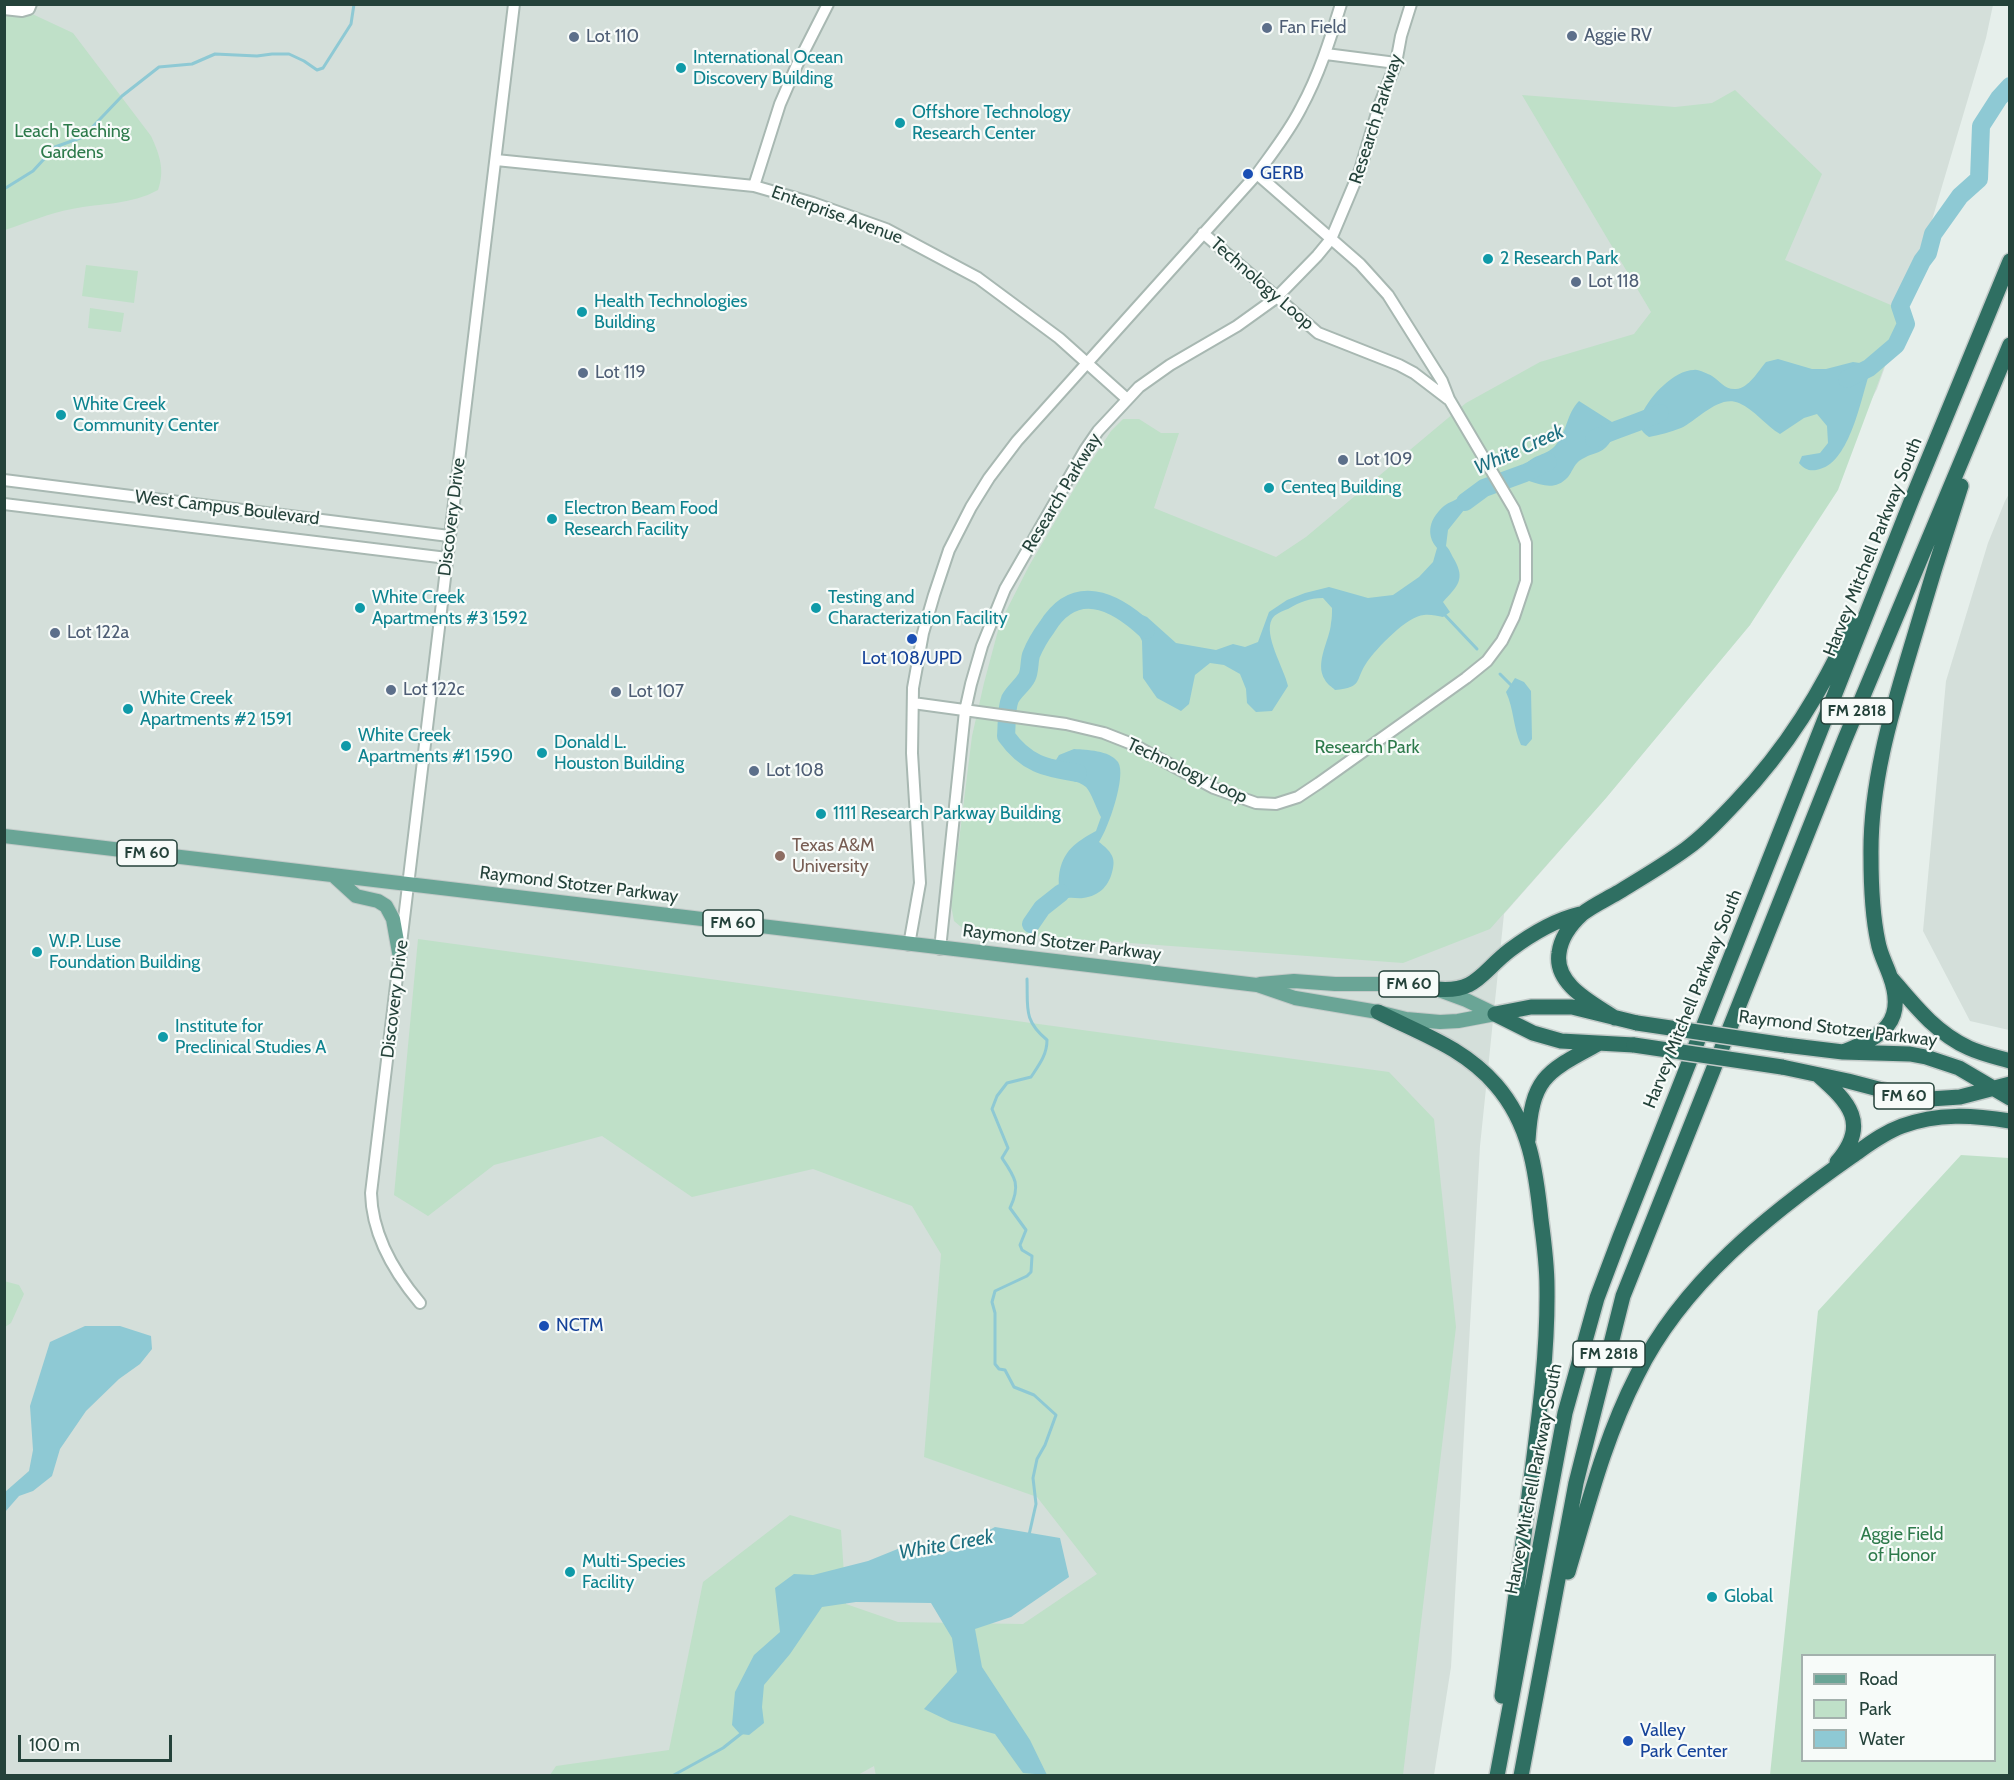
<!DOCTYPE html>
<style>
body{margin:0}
#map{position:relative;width:2014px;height:1780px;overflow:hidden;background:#e6efeb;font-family:Cabin,sans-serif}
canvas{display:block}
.frame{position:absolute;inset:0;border:6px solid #24423a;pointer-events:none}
.legend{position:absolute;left:1801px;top:1654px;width:195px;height:108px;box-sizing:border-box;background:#f7fbf9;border:2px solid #a3b1ad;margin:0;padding:8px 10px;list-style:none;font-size:18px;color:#24423a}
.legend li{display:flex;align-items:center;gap:12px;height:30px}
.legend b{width:30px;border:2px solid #a3b1ad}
.scale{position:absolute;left:18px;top:1735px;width:154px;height:27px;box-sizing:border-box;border:3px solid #24423a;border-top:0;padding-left:8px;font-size:18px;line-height:21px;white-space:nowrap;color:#24423a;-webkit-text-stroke:4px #f7fbf9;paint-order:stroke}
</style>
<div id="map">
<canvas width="2014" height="1780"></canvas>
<div class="frame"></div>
<ul class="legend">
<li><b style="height:8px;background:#6aa596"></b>Road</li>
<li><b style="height:16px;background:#bfe0c8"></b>Park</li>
<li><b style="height:16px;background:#8ec9d4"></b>Water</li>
</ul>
<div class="scale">100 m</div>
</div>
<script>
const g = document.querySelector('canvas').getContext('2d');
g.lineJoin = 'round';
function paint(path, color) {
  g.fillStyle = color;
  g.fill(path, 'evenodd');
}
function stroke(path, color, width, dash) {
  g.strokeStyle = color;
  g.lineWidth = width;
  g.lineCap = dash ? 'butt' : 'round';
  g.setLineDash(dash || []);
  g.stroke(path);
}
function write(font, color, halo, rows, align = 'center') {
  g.font = font + ' Cabin,sans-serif';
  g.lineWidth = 4.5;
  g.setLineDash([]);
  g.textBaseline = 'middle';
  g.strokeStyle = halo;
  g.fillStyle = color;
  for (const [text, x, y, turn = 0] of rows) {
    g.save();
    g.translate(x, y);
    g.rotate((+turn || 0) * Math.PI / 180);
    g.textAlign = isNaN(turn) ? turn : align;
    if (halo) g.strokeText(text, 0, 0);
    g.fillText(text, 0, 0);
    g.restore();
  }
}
paint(new Path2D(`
 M5 5H1993L1986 38 1905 311 1877 389 1750 625 1606 798 1504 914 1480 1146 1451 1667 1434 1775 5 1776Z
 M2009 494V1030L1970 1021 1923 931 1946 681 1988 543 2005 501Z`), '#d4dfda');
paint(new Path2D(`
 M28 12 73 33 151 136C160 155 165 171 158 190 131 205 101 203 72 209 49 213 27 223 5 230V14L14 16Z
 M1735 90 1822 174 1785 260 1905 311 1838 490 1750 625 1606 798 1490 929 1403 963 966 931 954 921 951 905 972 736 984 683 1000 623 1029 566 1083 474 1111 431 1123 419H1139L1161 433H1179L1154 508 1276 557 1306 537 1466 403 1540 362 1634 334 1651 312 1522 95 1675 107 1712 103Z
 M86 265 138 271 134 303 82 296Z
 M90 308 124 313 121 332 88 328Z
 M418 939 1389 1072 1434 1119 1456 1327 1403 1775 876 1776 874 1766 856 1776 550 1775 556 1766 669 1750 703 1582 790 1515 841 1530 846 1604 898 1622 1023 1624 1097 1574 1037 1497 924 1457 941 1254 912 1206 813 1169 692 1197 602 1136 494 1165 428 1216 394 1195Z
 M1961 1155 2009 1158V1775H1770L1818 1311ZM1802 1656H1994V1760H1802Z
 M4 1281 19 1285 24 1294 11 1323 5 1327Z`), '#bfe0c8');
paint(new Path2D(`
 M1778 359 1812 369H1826L1853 362 1867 364 1870 371C1861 399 1850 461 1820 469 1811 472 1805 470 1799 463L1802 456 1820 453 1828 443 1827 426 1817 414 1804 418 1780 434C1766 426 1755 410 1739 403 1719 394 1698 420 1681 428 1671 432 1660 435 1649 437 1639 430 1638 425 1642 414 1649 397 1674 370 1694 370 1698 369 1708 374 1712 376 1720 381 1725 390 1736 389 1749 388 1758 371 1766 362Z
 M1579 401 1612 422 1615 434C1602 458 1597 449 1579 461 1574 465 1572 472 1568 477 1556 490 1544 486 1529 481L1523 468C1532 454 1543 457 1554 447 1567 434 1566 414 1579 401Z
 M1481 482 1486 491 1468 505 1448 530 1446 546C1450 550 1451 554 1454 559 1466 580 1457 586 1443 602L1450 612 1443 617C1437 616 1430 614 1424 615 1407 616 1377 648 1367 662 1354 681 1364 687 1335 690 1332 687 1327 684 1325 680 1314 663 1330 640 1331 623 1332 618 1332 613 1332 608L1323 598C1309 598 1300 602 1288 609 1282 611 1275 614 1272 619 1263 635 1284 668 1288 686L1272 711 1256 712 1247 703 1246 689 1240 674 1224 665 1210 663 1195 675 1189 704 1181 711 1157 698 1143 678 1142 641 1129 614 1135 612 1147 617 1176 643 1216 650 1233 644 1245 647 1258 642 1269 612 1287 600 1305 593 1329 587 1368 598 1393 595 1419 577 1433 562 1437 548C1425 534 1430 518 1444 506 1449 502 1456 500 1461 497 1468 493 1475 487 1481 482Z
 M1515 678 1524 682 1531 691 1532 739 1526 746 1521 745C1513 727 1514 709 1506 692Z
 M1074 749C1087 750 1109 750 1118 762 1127 775 1108 829 1099 842 1108 849 1116 856 1113 868 1110 885 1100 896 1083 898 1078 899 1073 897 1068 898 1061 899 1054 905 1049 910L1042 908C1045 899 1052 898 1057 890 1060 885 1058 882 1059 876 1062 851 1076 842 1096 831L1101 817C1097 810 1091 792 1086 787 1078 780 1064 780 1054 774L1053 765 1059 755Z
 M85 1326H120L151 1336 152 1349 140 1364 119 1379 86 1411 60 1449 52 1476 33 1491 19 1496 5 1512V1492L29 1471 33 1450 30 1406 50 1342Z
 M995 1527 1060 1538 1069 1577 1011 1617 975 1629 982 1667 1030 1740 1047 1775 1023 1773 995 1734 951 1722 924 1709 957 1672 952 1638 931 1603 856 1602 822 1607 790 1654 764 1685 762 1707 764 1723 749 1735 740 1734 732 1725 735 1692 754 1655 780 1632 775 1588 794 1574 813 1575 868 1561 905 1546 942 1555Z`), '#8ec9d4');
stroke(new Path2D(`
 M4 189 33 171 55 147 83 137 122 96 159 67 192 64 215 54 257 56 272 54H289L304 61 317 70 323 68 351 24 354 4
 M1443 613 1477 649
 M1500 674 1511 685
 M1027 979C1028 1008 1023 1020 1047 1040 1047 1055 1039 1065 1031 1077L1007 1083 997 1096 992 1109 1008 1148 1002 1158C1015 1177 1021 1185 1010 1208L1026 1230 1020 1245 1022 1250 1032 1256 1031 1272 1027 1276 995 1291 992 1302 995 1313V1364L999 1369 1005 1370 1014 1387 1034 1395 1056 1415 1045 1445 1037 1459 1033 1478 1036 1504 1029 1535
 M672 1776 723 1748 742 1733`), '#8ec9d4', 3);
stroke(new Path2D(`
 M1847 379 1869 368 1896 345 1906 324 1900 306 1922 261 1928 253 1933 234 1960 196 1979 179 1981 126 1999 98 2010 86
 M1594 439C1616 429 1638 423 1660 413
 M1465 502 1484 488 1525 473 1548 462
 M1078 773C1045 768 1026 764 1006 736 1007 725 1006 709 1010 699 1014 691 1023 685 1027 677 1030 671 1029 662 1031 655 1035 645 1041 635 1047 627 1075 582 1114 600 1146 630
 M1031 924 1042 908 1061 893`), '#8ec9d4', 18);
const minor = new Path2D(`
 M4 9 22 11 29 9 31 4
 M1326 54 1396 63
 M496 160 754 186 813 203 886 229 978 278 1059 338 1127 399
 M754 186 780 104 797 65 828 4
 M1203 233 1318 333 1399 365 1414 373 1448 399
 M4 480 449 536
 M4 504 447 558
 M913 703 1066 724 1104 733 1132 744 1214 788 1256 803 1276 804 1298 797 1319 783 1466 678 1487 661 1502 641 1514 617 1526 581V543L1514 509 1449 399 1442 381 1388 295 1360 264 1257 174
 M909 945 920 883 912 753 913 688 923 633 934 595 949 550 971 507 989 478 1017 441 1257 174C1272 153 1289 132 1301 108 1319 75 1330 40 1341 4
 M940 949 965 711 971 684 982 646 1005 589 1085 450 1098 431 1139 387 1170 365 1237 326 1276 298 1317 256 1331 239 1360 170 1379 106 1396 63 1401 36 1411 4
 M420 1303C393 1271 372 1235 371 1193L514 4`);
const major = new Path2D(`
 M4 836 1257 985 1295 998 1378 1012 1406 1019 1440 1022 1458 1021 1495 1014
 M333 875 356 896 378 901 386 906 393 919 400 958
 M1260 984 1294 981 1335 984H1405L1436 989 1466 1000 1495 1014`);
const highway = new Path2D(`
 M1892 979C1915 1006 1936 1033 1969 1048 1982 1054 1996 1057 2010 1061
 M1436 989C1477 993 1481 972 1510 950 1530 935 1555 920 1580 914
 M1378 1012C1421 1034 1463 1047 1496 1085 1530 1124 1536 1171 1541 1220 1544 1242 1547 1265 1547 1287 1548 1359 1537 1432 1528 1503 1520 1568 1511 1632 1502 1696
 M1495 1014 1533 1033 1561 1041 1634 1045
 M1495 1014 1531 1007H1572L1637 1023
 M1615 1018C1593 1003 1554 985 1559 953 1561 937 1570 925 1582 914 1592 906 1605 900 1617 893 1640 879 1664 865 1686 849 1704 836 1720 819 1736 802 1788 747 1821 692 1853 624
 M1785 1045 1843 1052 1910 1054 1926 1057 1959 1068 2010 1098
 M1843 1052C1882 1037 1907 1022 1890 976 1886 964 1880 954 1878 942 1872 914 1871 884 1871 856 1870 786 1890 717 1910 651 1926 596 1943 541 1961 486
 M1782 1067 1848 1081 1909 1097 1930 1099 1960 1097 2010 1084
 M1818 1075C1849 1102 1870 1124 1837 1162
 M1528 1140C1532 1077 1546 1072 1598 1044
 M1568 1572C1588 1505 1605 1437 1637 1375 1682 1283 1769 1214 1852 1156 1868 1145 1883 1133 1902 1126 1938 1113 1972 1115 2010 1121
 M1497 1776 1565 1413 1597 1298 1620 1237 1912 499 2010 261
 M1521 1776 1576 1483 1623 1296 1845 739 2010 345`);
stroke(minor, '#a8b8b2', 14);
stroke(major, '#c2cac8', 16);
stroke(highway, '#c2cac8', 18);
stroke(minor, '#fff', 10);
stroke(major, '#6aa596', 14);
stroke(highway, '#2f6f62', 15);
const highwayBridge = new Path2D(`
 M1637 1023 1785 1045
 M1634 1045 1782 1067`);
stroke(highwayBridge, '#c2cac8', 18, []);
stroke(highwayBridge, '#2f6f62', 15);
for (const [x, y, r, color] of [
 [1267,28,6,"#5c6f8a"],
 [1572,36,6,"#5c6f8a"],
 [574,37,6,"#5c6f8a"],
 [681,68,6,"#0f9aa8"],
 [900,123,6,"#0f9aa8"],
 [1248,174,6,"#1a4fb4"],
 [1488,259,6,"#0f9aa8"],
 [1576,282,6,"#5c6f8a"],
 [582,312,6,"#0f9aa8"],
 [583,373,6,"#5c6f8a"],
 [61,415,6,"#0f9aa8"],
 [1343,460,6,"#5c6f8a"],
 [1269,488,6,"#0f9aa8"],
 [552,519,6,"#0f9aa8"],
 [360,608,6,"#0f9aa8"],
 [816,608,6,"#0f9aa8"],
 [55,633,6,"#5c6f8a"],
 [912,639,6,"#1a4fb4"],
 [391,690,6,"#5c6f8a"],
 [616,692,6,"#5c6f8a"],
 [128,709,6,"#0f9aa8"],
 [346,746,6,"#0f9aa8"],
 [542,753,6,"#0f9aa8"],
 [754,771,6,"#5c6f8a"],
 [821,814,6,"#0f9aa8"],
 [780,856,6,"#8d6e63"],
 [37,952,6,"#0f9aa8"],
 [163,1037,6,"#0f9aa8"],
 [544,1326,6,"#1a4fb4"],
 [570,1572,6,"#0f9aa8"],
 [1712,1597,6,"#0f9aa8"],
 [1628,1741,6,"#1a4fb4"]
]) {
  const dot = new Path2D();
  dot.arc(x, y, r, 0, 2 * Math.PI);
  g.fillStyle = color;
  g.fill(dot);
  stroke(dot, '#f7fbf9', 2);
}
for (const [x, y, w] of [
 [1857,711,72],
 [147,853,60],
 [733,923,60],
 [1409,984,60],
 [1904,1096,60],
 [1609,1354,72]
]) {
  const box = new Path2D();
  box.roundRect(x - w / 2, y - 13, w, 26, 4.5);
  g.fillStyle = '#f7fbf9';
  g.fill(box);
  stroke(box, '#24423a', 1.5);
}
write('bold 16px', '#24423a', null, [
 ["FM 2818",1857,711],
 ["FM 60",147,853],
 ["FM 60",733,923],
 ["FM 60",1409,984],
 ["FM 60",1904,1096],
 ["FM 2818",1609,1354]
]);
write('18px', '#4e5e75', '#f7fbf9', [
 ["Fan Field",1279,28],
 ["Aggie RV",1584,36],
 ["Lot 110",586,37],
 ["Lot 118",1588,282],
 ["Lot 119",595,373],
 ["Lot 109",1355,460],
 ["Lot 122a",67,633],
 ["Lot 122c",403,690],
 ["Lot 107",628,692],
 ["Lot 108",766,771]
], 'left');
write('18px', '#0d838f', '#f7fbf9', [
 ["International Ocean",693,58],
 ["Discovery Building",693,79],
 ["Offshore Technology",912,113],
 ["Research Center",912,134],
 ["2 Research Park",1500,259],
 ["Health Technologies",594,302],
 ["Building",594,323],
 ["White Creek",73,405],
 ["Community Center",73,426],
 ["Centeq Building",1281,488],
 ["Electron Beam Food",564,509],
 ["Research Facility",564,530],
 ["White Creek",372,598],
 ["Apartments #3 1592",372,619],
 ["Testing and",828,598],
 ["Characterization Facility",828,619],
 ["White Creek",140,699],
 ["Apartments #2 1591",140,720],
 ["White Creek",358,736],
 ["Apartments #1 1590",358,757],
 ["Donald L.",554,743],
 ["Houston Building",554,764],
 ["1111 Research Parkway Building",833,814],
 ["W.P. Luse",49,942],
 ["Foundation Building",49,963],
 ["Institute for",175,1027],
 ["Preclinical Studies A",175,1048],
 ["Multi-Species",582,1562],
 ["Facility",582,1583],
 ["Global",1724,1597]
], 'left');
write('18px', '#24423a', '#f7fbf9', [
 ["Research Parkway",1376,119,-72],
 ["Enterprise Avenue",837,215,20],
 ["Technology Loop",1262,284,41],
 ["Research Parkway",1062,493,-59],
 ["West Campus Boulevard",227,508,7],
 ["Discovery Drive",452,517,-83],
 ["Harvey Mitchell Parkway South",1873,547,-68],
 ["Technology Loop",1187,771,25],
 ["Raymond Stotzer Parkway",579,885,7],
 ["Raymond Stotzer Parkway",1062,943,7],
 ["Discovery Drive",395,999,-83],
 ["Harvey Mitchell Parkway South",1693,999,-68],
 ["Raymond Stotzer Parkway",1838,1029,7],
 ["Harvey Mitchell Parkway South",1534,1479,-79]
]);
write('18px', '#2d7a4b', '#f7fbf9', [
 ["Leach Teaching",72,132],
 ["Gardens",72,153],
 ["Research Park",1367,748],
 ["Aggie Field",1902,1535],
 ["of Honor",1902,1556]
]);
write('18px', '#164399', '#f7fbf9', [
 ["GERB",1260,174],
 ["Lot 108/UPD",912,659,"center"],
 ["NCTM",556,1326],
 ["Valley",1640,1731],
 ["Park Center",1640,1752]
], 'left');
write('18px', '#785e54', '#f7fbf9', [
 ["Texas A&M",792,846],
 ["University",792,867]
], 'left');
write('italic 20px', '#1c6f80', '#f7fbf9', [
 ["White Creek",1519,450,-24],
 ["White Creek",946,1545,-10]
]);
</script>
